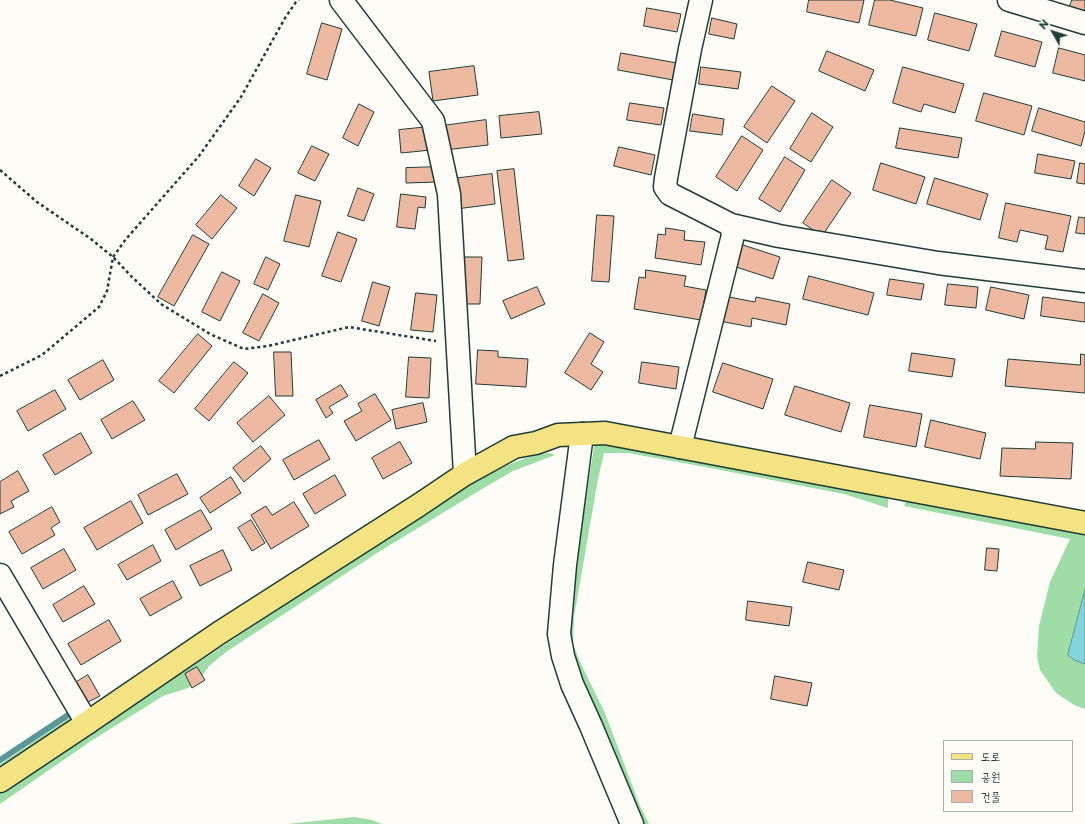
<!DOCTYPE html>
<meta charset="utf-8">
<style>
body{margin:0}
#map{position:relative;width:1085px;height:824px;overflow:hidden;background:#fdfcf7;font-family:"Playpen Sans","Poor Story",sans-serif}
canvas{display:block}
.legend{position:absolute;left:943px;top:740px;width:130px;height:72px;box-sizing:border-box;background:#fdfcf7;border:1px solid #a4b0a9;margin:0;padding:5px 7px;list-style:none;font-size:12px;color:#1f3d34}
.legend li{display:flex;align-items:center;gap:8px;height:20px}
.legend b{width:20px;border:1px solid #a4b0a9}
.north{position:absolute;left:1033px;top:12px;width:40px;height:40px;-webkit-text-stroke:3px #fdfcf7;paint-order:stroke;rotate:309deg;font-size:11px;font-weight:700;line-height:16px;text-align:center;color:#1f3d34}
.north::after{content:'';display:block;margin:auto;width:14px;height:18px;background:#1f3d34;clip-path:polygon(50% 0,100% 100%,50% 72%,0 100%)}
</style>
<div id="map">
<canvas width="1085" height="824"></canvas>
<ul class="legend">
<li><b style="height:5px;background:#f4e382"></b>도로</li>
<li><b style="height:11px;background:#9edda6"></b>공원</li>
<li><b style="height:11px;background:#eeb9a1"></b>건물</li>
</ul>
<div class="north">N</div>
</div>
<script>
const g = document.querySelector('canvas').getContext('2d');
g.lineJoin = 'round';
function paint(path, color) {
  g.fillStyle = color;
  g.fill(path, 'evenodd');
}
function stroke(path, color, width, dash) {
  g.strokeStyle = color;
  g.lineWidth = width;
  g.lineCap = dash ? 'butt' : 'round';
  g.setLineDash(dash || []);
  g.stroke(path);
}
paint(new Path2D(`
 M595 440 888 495V508L844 494 705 467 628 453H604L598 479 574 617 573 644 580 662 605 713 640 806 649 824H642L568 647 567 623Z
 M549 453 555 455 513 471 482 489 377 553 226 652 209 666 201 678 188 688 163 696 91 741 0 804V793L464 487C489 474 521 456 549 453Z
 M907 499 1085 531V590L1068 655 1074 660 1085 664V709L1074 705 1056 693 1040 670 1037 656 1039 626 1050 582 1070 539 904 506Z
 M72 716 74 721 0 770V764Z
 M354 817 372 820 382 824H288Z`), '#9edda6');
const water = new Path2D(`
 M1085 590V664L1074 660 1068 655Z`);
paint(water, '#83d3dd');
stroke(water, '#5b9799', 1);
stroke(new Path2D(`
 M0 760 68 715`), '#5b9799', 6);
const building = new Path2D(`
 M809 0H864L859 23 807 12Z
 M875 0H890L923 8 916 36 869 25Z
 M1072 0H1085V14L1069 9Z
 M647 8 681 14 677 32 644 26Z
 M935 13 977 24 969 51 928 40Z
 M712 18 737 24 734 39 709 34Z
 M322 23 342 29 327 80 307 74Z
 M1002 31 1042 42 1035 67 995 56Z
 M1059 48 1085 55V81L1053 73Z
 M827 51 874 70 865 91 819 71Z
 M621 53 677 63 673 80 618 70Z
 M474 66 478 95 433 101 429 72Z
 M701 67 741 72 738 89 699 84Z
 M903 67 964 84 955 113 924 104 921 112 893 103Z
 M772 86 795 101 767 143 744 127Z
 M984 93 1032 106 1024 135 976 121Z
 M630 103 664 108 661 125 627 120Z
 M359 104 374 112 358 146 343 138Z
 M1039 108 1085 122V131L1081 146 1032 131Z
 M539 112 542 134 501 138 499 116Z
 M812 113 833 127 811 162 790 149Z
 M693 114 724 119 722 135 690 131Z
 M486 120 488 145 445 150 442 126Z
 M429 127 431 150 401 153 399 130Z
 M900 128 962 138 958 158 896 148Z
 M742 136 763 150 737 191 716 177Z
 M312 146 329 154 315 181 298 173Z
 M619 147 655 155 651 175 614 166Z
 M1038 154 1075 161 1071 179 1035 173Z
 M785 157 805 170 780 212 759 199Z
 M256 159 271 168 254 196 239 186Z
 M881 163 925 177 916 204 873 190Z
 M1080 163 1085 164V184L1077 183Z
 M438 167V182L406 183V168Z
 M514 169 524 259 508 261 497 171Z
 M492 174 495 204 456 209 452 179Z
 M935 178 988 194 980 220 927 204Z
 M832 180 851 193 822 236 803 223Z
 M358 188 374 194 364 221 348 216Z
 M401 194 426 197 425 208 418 207 415 229 397 227Z
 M221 195 237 208 212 239 196 225Z
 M296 195 321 201 309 247 284 241Z
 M1006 203 1071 216 1063 252 1045 249 1048 236 1020 230 1017 242 999 238Z
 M597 215 614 216 609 282 592 281Z
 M1079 217 1085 218V234L1076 233Z
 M666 228 685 231 684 240 705 242 701 265 655 258 658 234 665 235Z
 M338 232 357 239 341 282 322 276Z
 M193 235 209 244 174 306 158 297Z
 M740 244 780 257 773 279 733 266Z
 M266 257 280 264 268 290 254 284Z
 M465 257H482L480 304H463Z
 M646 270 686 276 684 286 706 290 701 320 634 309 639 277 645 278Z
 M222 272 240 281 220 321 202 312Z
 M809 276 874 293 868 315 803 299Z
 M890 279 924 284 921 300 887 295Z
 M373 282 390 287 379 326 362 321Z
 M948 284 978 287 976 308 945 305Z
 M537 287 545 304 511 319 503 301Z
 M991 287 1029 295 1024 319 986 310Z
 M416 293 437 295 433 332 411 330Z
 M263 294 279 303 259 341 243 333Z
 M724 296 755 302 756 297 790 304 786 325 752 318 751 327 719 321Z
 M1043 297 1085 303V322L1041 316Z
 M590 333 604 342 591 364 603 372 591 390 565 373Z
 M198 334 212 346 174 393 159 381Z
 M478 350 498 351V357L528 359 526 387 476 384Z
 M274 352H291L293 396H276Z
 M912 353 955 359 952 377 909 371Z
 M1081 354 1085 355V393L1005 386 1008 359 1080 365Z
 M409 357 431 358 429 398 406 397Z
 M103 360 114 380 80 400 68 380Z
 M234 362 248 373 209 421 195 409Z
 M642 362 679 367 676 389 639 383Z
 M723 363 773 379 763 409 713 392Z
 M341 385 348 396 329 407 333 413 326 418 316 400Z
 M795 386 850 403 841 432 785 415Z
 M55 390 66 409 28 431 17 411Z
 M375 394 391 420 356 441 344 421 362 411 358 404Z
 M269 396 285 415 253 442 237 423Z
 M133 401 145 420 112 439 101 420Z
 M423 403 427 422 396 429 392 410Z
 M870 405 922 414 916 447 864 437Z
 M931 420 986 433 980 459 925 447Z
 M81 433 92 453 55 475 43 455Z
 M319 440 330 459 294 480 283 460Z
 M400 442 412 463 383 479 372 458Z
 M1036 442 1073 443 1071 479 1000 476 1002 448 1035 449Z
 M261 446 271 459 244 482 233 468Z
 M18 471 29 491 11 501 14 507 0 514V482Z
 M177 474 188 494 148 515 138 495Z
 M335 475 346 495 315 514 303 494Z
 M231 477 241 493 210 513 200 498Z
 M131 501 143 523 97 550 84 528Z
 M294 502 309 526 271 549 251 515 266 506 272 515Z
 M52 507 60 522 51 528 55 535 22 554 9 532Z
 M201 510 212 529 176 550 165 530Z
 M251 520 265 543 252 551 238 528Z
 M153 545 161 561 127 580 118 565Z
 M987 548 999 549 997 571 985 570Z
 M64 549 76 570 43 589 31 568Z
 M223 550 232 570 200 586 190 566Z
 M808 562 844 570 839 590 803 582Z
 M173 581 182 598 150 616 140 599Z
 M84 586 95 604 63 622 53 605Z
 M748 601 792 607 789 626 746 620Z
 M109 620 121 641 81 665 68 644Z
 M197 667 205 680 192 688 185 674Z
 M88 675 100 696 86 703 75 683Z
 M775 676 812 683 807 706 771 699Z`);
paint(building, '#eeb9a1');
stroke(building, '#1f3d34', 1);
const minor = new Path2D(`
 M341 0 433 121 449 194 465 474
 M1009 0 1085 23
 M731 225 779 236 938 263 1085 281
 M582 434 565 565 559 634 563 656 572 684 591 726 632 824
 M680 447 733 235 731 225 670 194 665 187 666 178 690 49 701 0
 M0 575 87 723`);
const major = new Path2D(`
 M0 781 87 723 219 633 419 505 465 474 514 447 536 443 558 435 605 433 1085 523`);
stroke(minor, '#1f3d34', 25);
stroke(major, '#1f3d34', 25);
stroke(new Path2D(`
 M0 170 37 202 91 239 113 257 132 277 161 304 210 334 244 349 268 346 349 327 436 341
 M0 376 42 355 99 307 107 291 113 257 126 239 199 156 241 97 285 18 296 2 299 0`), '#1f3d34', 2.5, [3, 3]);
stroke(minor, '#fdfcf7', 22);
stroke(major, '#f4e382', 22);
</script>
